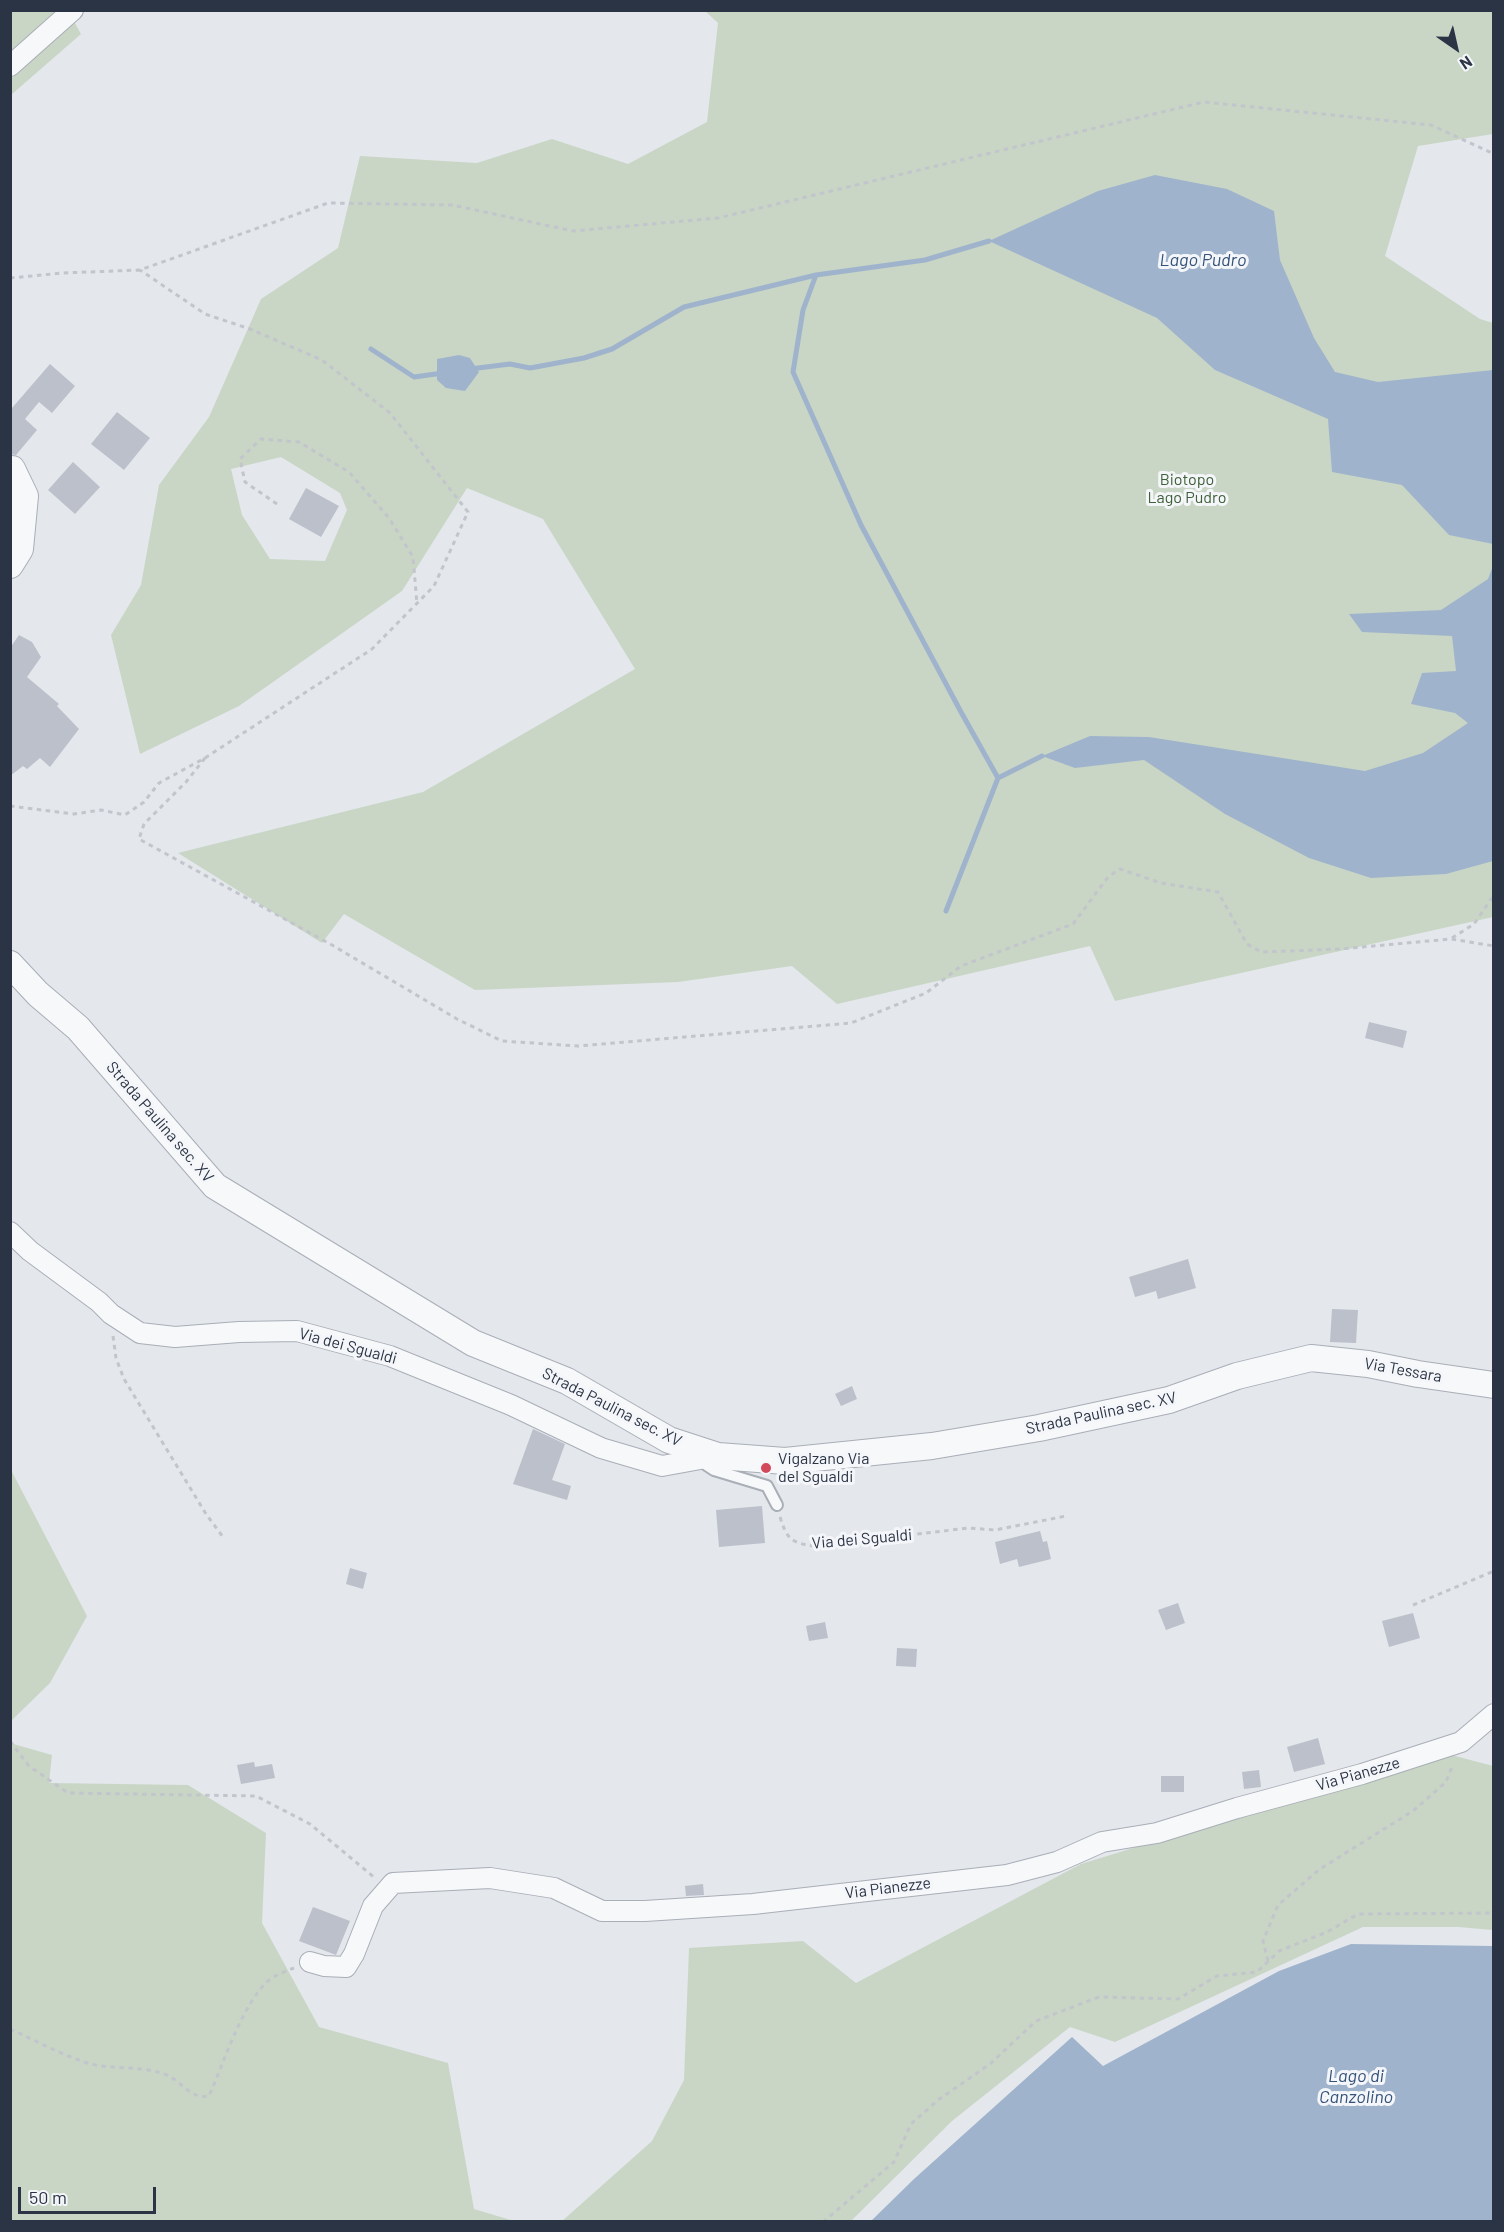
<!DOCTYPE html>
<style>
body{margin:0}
#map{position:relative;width:1504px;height:2232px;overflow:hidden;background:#e4e7ec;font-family:Barlow,sans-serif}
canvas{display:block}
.frame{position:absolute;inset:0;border:12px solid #2b3445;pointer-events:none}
.north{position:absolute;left:1426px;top:18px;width:60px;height:60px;-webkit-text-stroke:4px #f4f6f9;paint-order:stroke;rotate:146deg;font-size:16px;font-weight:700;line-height:24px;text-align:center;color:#2b3445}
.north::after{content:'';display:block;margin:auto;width:21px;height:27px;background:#2b3445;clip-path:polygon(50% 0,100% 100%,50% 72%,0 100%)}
.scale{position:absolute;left:18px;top:2187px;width:138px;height:27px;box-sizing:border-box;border:3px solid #2b3445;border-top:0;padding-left:8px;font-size:18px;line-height:21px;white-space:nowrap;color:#2b3445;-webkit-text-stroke:4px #f4f6f9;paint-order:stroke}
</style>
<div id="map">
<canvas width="1504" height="2232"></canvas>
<div class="frame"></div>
<div class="north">N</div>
<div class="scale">50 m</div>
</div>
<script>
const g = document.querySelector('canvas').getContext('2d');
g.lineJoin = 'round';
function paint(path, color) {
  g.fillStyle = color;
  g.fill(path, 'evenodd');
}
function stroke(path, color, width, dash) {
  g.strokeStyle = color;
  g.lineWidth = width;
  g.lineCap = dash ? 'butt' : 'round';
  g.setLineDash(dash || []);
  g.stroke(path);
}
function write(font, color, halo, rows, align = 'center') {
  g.font = font + ' Barlow,sans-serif';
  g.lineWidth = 6;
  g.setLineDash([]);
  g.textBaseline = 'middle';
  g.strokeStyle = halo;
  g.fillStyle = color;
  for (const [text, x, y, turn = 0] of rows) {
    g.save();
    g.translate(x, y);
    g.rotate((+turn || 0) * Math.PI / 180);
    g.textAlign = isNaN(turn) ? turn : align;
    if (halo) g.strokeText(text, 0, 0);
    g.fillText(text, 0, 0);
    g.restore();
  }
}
paint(new Path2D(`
 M11 11H68L81 34 11 95Z
 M705 11H1493V134L1418 146 1385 256 1480 319 1493 323V917L1115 1001 1090 946 837 1004 792 966 678 982 475 990 344 914 322 943 178 853 423 792 635 669 543 519 467 488 402 591 239 706 140 754 111 635 141 585 159 485 209 417 261 299 338 248 360 156 477 163 552 139 628 164 707 122 718 23ZM281 457 340 493 347 510 325 561 270 559 242 515 231 469Z
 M10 1468 87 1616 50 1683 11 1721Z
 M10 1743 52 1755 49 1783 188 1785 266 1833 262 1923 319 2027 448 2063 474 2209 514 2221H11Z
 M1444 1753 1493 1766V1930L1458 1927H1363L1115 2042 1070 2027 952 2121 851 2221 561 2222 652 2141 684 2080 689 1948 803 1941 856 1983 1081 1864Z`), '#c9d6c5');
paint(new Path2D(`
 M1155 175 1227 189 1274 211 1280 260 1314 338 1335 372 1378 382 1493 370V544L1449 535 1402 485 1332 472 1328 419 1215 370 1157 318 989 241 1098 191Z
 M459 355 470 358 479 372 465 391 446 388 437 380V359Z
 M1493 566V861L1446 874 1371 878 1309 858 1225 814 1144 760 1075 768 1042 756 1090 736 1149 737 1365 771 1423 753 1468 723 1455 713 1411 704 1422 673 1456 671 1452 636 1362 632 1349 614 1441 610 1488 579Z
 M1351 1944 1493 1946V2221H871L914 2179 1072 2037 1103 2066 1279 1971Z`), '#9fb4cc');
stroke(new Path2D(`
 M816 275 803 310 793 372 861 525 961 712 998 778
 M371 349 414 377 443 373
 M470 369 510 364 530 368 584 358 612 349 684 307 816 275 925 260 989 241
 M946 911 998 778 1042 756`), '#9fb4cc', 5);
paint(new Path2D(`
 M50 364 75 386 52 413 39 402 25 419 37 430 16 455 10 454V407L12 408Z
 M117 412 150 438 124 470 91 444Z
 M73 462 100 487 75 514 48 490Z
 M306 488 339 506 321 537 289 519Z
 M19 635 32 642 41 657 27 677 59 704 57 706 79 729 50 767 40 758 27 769 23 766 10 776V648Z
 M1369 1022 1407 1031 1403 1048 1365 1038Z
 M1188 1259 1196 1288 1158 1299 1156 1291 1135 1297 1129 1277Z
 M1332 1309 1358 1310 1356 1343 1330 1342Z
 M852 1386 857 1399 841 1406 835 1394Z
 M533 1429 565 1444 552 1480 571 1486 567 1500 513 1484Z
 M762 1506 765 1543 719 1547 716 1510Z
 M1040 1531 1043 1542 1047 1541 1051 1559 1019 1567 1017 1559 1000 1564 995 1542Z
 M350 1568 367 1573 363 1589 346 1584Z
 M1178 1603 1185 1623 1166 1630 1158 1610Z
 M1413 1613 1420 1638 1389 1647 1382 1621Z
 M825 1622 828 1638 809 1641 806 1626Z
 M897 1648 917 1649 916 1667 896 1666Z
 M1318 1738 1325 1764 1294 1772 1287 1747Z
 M254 1762 255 1767 272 1764 275 1778 241 1784 237 1765Z
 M1259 1770 1261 1787 1244 1789 1242 1772Z
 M1161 1776H1184V1792H1161Z
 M703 1884 704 1895 686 1896 685 1886Z
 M313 1907 350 1921 336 1955 299 1941Z`), '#bbc0ca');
const service = new Path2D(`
 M699 1460 714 1470 767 1486 777 1505`);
const minor = new Path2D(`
 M10 66 73 10
 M10 1232 30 1251 99 1302 111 1314 140 1333 175 1337 239 1332 297 1331 390 1356 511 1405 601 1448 662 1466 717 1456
 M310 1962 324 1966 346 1967 354 1954 373 1906 393 1883 490 1878 554 1888 602 1911H645L753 1904 1007 1875 1057 1862 1102 1842 1157 1833 1237 1808 1362 1774 1461 1742 1494 1714`);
const tertiary = new Path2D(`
 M10 469H12L25 496 20 549 10 565
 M10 964 38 994 78 1028 215 1186 473 1343 567 1381 669 1440 718 1456 785 1461 932 1446 1039 1428 1169 1400 1237 1376 1311 1358 1368 1364 1418 1374 1494 1385`);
stroke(service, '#a9aeb7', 14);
stroke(minor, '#a9aeb7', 22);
stroke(tertiary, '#a9aeb7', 28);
stroke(new Path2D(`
 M10 278 63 273 140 270 328 203 452 205 573 231 718 218 1204 102 1431 125 1494 154
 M277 504 245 482 240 459 261 439 299 442 349 472 389 518 413 557 417 604
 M205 758 186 782 144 824 139 839 332 945 457 1019 502 1041 578 1046 851 1023 926 993 961 966 1073 924 1108 877 1120 869 1161 883 1218 892 1247 944 1261 952 1340 949 1451 939 1494 946
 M10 806 74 814 101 810 125 815 144 802 159 783 205 758 372 649 434 586 468 512 390 413 322 360 250 329 205 314 140 270
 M1452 938 1474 924 1494 895
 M113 1336 116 1358 124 1379 206 1514 223 1537
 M780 1517C787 1539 791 1543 814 1546L969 1528 995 1530 1066 1516
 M1413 1605 1494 1571
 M10 1741 29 1766 68 1793 256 1796 310 1824 375 1878
 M1268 1961 1263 1941 1278 1905 1320 1869 1413 1811 1446 1782 1453 1764
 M10 2029C37 2041 63 2056 91 2064 116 2070 145 2065 169 2076 182 2083 193 2100 209 2096 225 2060 237 2018 262 1987 270 1977 283 1972 294 1968
 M823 2222 894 2162 911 2124 938 2100 990 2064 1036 2021 1099 1997 1178 1999 1217 1976 1257 1972 1279 1951 1327 1932 1358 1914 1494 1913`), '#c2c5cb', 3, [4.5, 4.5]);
stroke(service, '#f7f8fa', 10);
stroke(minor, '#f7f8fa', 20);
stroke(tertiary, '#f7f8fa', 26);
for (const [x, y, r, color] of [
 [766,1468,6,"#d1495b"]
]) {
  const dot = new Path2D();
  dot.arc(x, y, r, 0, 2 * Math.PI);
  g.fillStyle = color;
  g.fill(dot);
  stroke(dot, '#f4f6f9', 2);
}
write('16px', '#3f6138', '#f4f6f9', [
 ["Biotopo",1187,480],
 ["Lago Pudro",1187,498]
]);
write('16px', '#2b3445', '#f4f6f9', [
 ["Strada Paulina sec. XV",160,1122,49],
 ["Via dei Sgualdi",348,1346,15],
 ["Via Tessara",1403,1370,10],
 ["Strada Paulina sec. XV",612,1407,27],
 ["Strada Paulina sec. XV",1101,1413,-12],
 ["Via dei Sgualdi",862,1539,-5],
 ["Via Pianezze",1358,1774,-16],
 ["Via Pianezze",888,1888,-7]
]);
write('16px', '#2b3445', '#f4f6f9', [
 ["Vigalzano Via",778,1459],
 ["del Sgualdi",778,1477]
], 'left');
write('italic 18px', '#34527a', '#f4f6f9', [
 ["Lago Pudro",1203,260],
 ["Lago di",1356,2076],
 ["Canzolino",1356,2097]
]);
</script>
